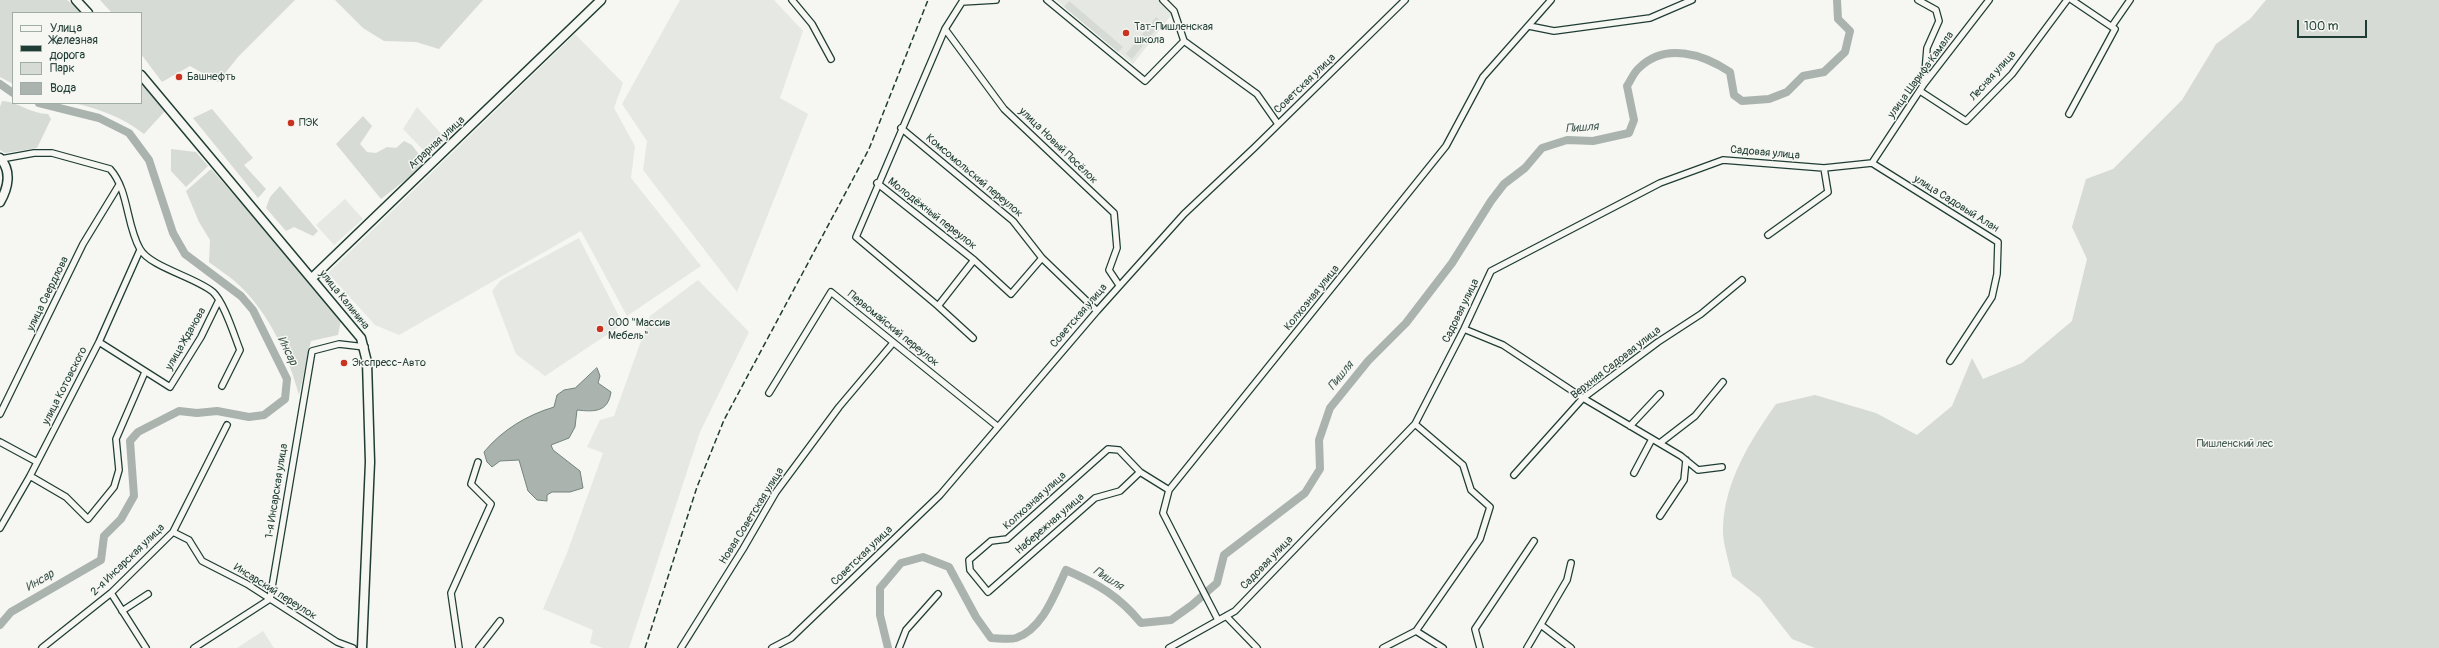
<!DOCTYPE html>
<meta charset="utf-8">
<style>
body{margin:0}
#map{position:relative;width:2439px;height:648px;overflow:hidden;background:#f6f6f2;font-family:Pangolin,sans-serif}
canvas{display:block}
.legend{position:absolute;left:12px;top:12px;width:130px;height:92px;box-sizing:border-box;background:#f6f6f2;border:1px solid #a0aca6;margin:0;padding:5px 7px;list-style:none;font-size:12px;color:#1f3d34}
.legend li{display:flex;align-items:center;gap:8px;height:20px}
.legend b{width:20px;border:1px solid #a0aca6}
.scale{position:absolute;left:2297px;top:20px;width:70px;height:18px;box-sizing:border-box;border:2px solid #1f3d34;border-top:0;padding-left:5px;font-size:12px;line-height:14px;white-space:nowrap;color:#1f3d34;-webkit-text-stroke:3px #f6f6f2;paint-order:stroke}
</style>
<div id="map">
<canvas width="2439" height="648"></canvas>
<ul class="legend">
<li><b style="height:5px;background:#f6f6f2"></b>Улица</li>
<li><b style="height:5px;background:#1f3d34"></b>Железная дорога</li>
<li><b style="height:11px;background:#d6dbd6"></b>Парк</li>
<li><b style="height:11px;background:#aab3ae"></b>Вода</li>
</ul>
<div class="scale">100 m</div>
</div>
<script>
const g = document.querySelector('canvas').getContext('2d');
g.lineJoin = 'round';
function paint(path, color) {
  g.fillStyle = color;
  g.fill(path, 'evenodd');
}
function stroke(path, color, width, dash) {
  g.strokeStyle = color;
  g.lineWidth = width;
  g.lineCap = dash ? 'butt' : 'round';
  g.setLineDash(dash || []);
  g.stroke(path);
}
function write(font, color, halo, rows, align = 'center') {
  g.font = font + ' Pangolin,sans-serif';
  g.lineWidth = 3;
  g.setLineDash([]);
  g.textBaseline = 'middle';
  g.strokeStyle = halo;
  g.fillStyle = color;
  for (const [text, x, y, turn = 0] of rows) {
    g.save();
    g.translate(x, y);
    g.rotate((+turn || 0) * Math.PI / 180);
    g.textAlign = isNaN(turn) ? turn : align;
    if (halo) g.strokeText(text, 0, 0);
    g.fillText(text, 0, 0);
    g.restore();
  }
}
paint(new Path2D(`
 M680 0H774L803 31 780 98 808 114 737 292 643 170 647 141 622 104Z
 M1056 0H1159L1173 13 1133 64Z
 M575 34 623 83 614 108 635 146 631 178 701 266 627 316 581 231 399 335 375 325 328 273Z
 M417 107 446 139 428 155 403 129Z
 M345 199 363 219 334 245 316 225Z
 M579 238 623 324 545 376 516 354 492 291 501 280Z
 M698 280 749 332 700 432 629 648H603L590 643 593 630 543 609 567 553 603 453 587 447 600 420 614 416 650 316Z
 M263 631 274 648H237Z`), '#e6e8e4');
paint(new Path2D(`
 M0 0H67L83 13H13V84L0 77Z
 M100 0H295L238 57 218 82 190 66 162 82 141 54V13H112Z
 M335 0H483L439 49 416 42 384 41 363 28Z
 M2266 0H2439V648H1815L1792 639 1760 598 1732 576C1729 561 1722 542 1723 527 1725 481 1750 441 1776 404L1815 395 1876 413 1917 435 1952 406 1972 358 1983 379 2022 363 2072 321 2087 259 2072 227 2086 179 2113 169 2182 100 2216 44 2250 19Z
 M1069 1 1123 47 1118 52 1064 7Z
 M1156 17 1162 22 1132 59 1126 54Z
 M141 82 165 111 144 134C122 117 100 109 73 103H141Z
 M2 101C19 102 31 114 48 114L51 119 37 148 5 153 0 150V107Z
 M212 109 253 158 244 165 266 189 258 198 193 118Z
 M363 116 372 126 360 144 367 152 376 153 387 147 396 148 404 141 412 145 426 164 381 199 336 144Z
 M171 149 196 152 208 166 186 187 171 171Z
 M211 169 342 316 338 335 311 341 299 395C288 355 270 315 240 286 231 277 219 270 209 262L210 240 199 222 186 191Z
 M280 186 318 231 313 236 294 227 286 231 266 208 270 197Z`), '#d6dbd6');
const water = new Path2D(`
 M597 368 600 376 598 383 611 392C608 412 595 412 577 410L575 427 569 438 551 445 553 450 580 471 583 488 570 492H552L547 495V501L537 500 528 491 519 460 500 461 492 467 487 462 484 452C502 430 527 415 554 407L557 395 564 390 575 388Z`);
paint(water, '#aab3ae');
stroke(water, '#72847d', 1);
stroke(new Path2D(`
 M0 84 13 93
 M0 625 11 612 101 560 104 536 121 519 134 496 130 441 138 432 179 411 197 413 217 411 249 417 264 415 285 399 287 379 253 310 241 296 185 254 173 233 149 160 129 133 99 118 39 103
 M888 648 880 615V588L901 563 923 557 949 567 976 617 991 638C998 638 1009 640 1016 638 1043 629 1055 593 1066 570 1098 584 1119 596 1141 623L1171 620 1192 605 1217 583 1224 555 1305 493 1320 469 1319 440 1330 408 1368 361 1406 323 1452 263 1491 201 1504 184 1525 168 1542 148 1567 140 1593 141 1629 133 1634 120 1627 86C1631 80 1634 72 1639 68 1665 42 1703 54 1730 72L1734 95 1742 101 1769 99 1787 92 1803 76 1824 72 1845 52 1850 31 1838 19 1837 0`), '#aab3ae', 8);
const street = new Path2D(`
 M792 0 812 24 831 59
 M996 0 962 2 945 29 856 237 938 306 974 260 1011 294 1042 258
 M1047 0 1145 81 1184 41 1257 94 1278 124
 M1163 0 1174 11 1184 41
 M1918 0 1936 10 1939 21 1927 48 1924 84
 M1529 26 1554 31 1650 18 1692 0
 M2112 26 2130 0
 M945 29 1004 109 1114 213 1117 248 1109 270 1119 285
 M1920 91 1966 121 2012 74 2067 0
 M2069 114 2115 29 2072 0
 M901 128 1013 221 1042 258 1097 311
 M1 159 34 153H52L110 169C129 190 126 225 140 249 150 267 195 277 213 292 224 302 234 335 240 350L222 386
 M1872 163 1998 242 1997 274 1992 297 1950 361
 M1872 163 1924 84 1989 0
 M877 183 974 260
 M1768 235 1828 192 1824 168
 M938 306 973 338
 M1464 329 1503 345 1583 398 1681 456 1698 470 1722 467
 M99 342 170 387 201 337 219 300
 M769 393 831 292 997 426
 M0 414 83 244 119 185
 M1630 426 1660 394
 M0 442 37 462
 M1660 443 1695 416 1723 382
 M1140 472 1119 450 1108 449 1007 539 991 541 969 560 970 570 988 592 1095 498 1120 491 1140 472 1169 490
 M1634 473 1652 439
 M1514 475 1583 398 1658 342 1701 314 1742 280
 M30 476 66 497 88 519 114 487 119 470 116 439 145 372
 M1660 516 1684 480 1686 460
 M0 528 30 476 99 342 140 250
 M173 532 189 540 202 561 247 584 337 642 353 648
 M111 593 146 648
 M122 611 148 594
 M1226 616 1257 648
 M1218 620 1163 513 1169 490 1446 146 1483 77 1551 0
 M1541 625 1571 648
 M1416 631 1443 648
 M42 648 111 593 173 532 227 425
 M194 648 270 599 312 351 339 344 365 347
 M459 648 451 593 491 504 471 484 478 462
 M479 648 500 621
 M681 648 743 549 776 492 839 407 893 343
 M772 648 791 638 940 495 1097 311 1184 214 1254 148 1405 0
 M899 648 906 630 938 594
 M1169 648 1235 611 1415 424 1464 329 1491 271 1660 183 1723 160 1824 168 1872 163
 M1383 648 1416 631 1480 539 1490 507 1471 490 1463 465 1415 424
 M1480 648 1475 629 1534 541
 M1527 648 1567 580 1571 563`);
const secondary = new Path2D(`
 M76 0 88 13
 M141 75 361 338 367 362 370 462 362 648
 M0 158C12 171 8 188 0 202
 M312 278 601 0`);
stroke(street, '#1f3d34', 8);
stroke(secondary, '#1f3d34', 11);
stroke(street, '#f6f6f2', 5.5);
stroke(secondary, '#f6f6f2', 8);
stroke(new Path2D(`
 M645 648 697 487 724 420 869 149 928 0`), '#1f3d34', 1.5, [6, 3]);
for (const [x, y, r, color] of [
 [1126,33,4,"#c8321e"],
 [179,77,4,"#c8321e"],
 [291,123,4,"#c8321e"],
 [600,329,4,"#c8321e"],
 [344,363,4,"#c8321e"]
]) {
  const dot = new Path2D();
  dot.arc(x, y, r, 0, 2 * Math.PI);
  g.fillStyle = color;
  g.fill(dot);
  stroke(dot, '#f6f6f2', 1.5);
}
write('11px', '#1f3d34', '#f6f6f2', [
 ["Тат-Пишленская",1134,27],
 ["школа",1134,40],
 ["Башнефть",187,77],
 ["ПЭК",299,123],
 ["ООО \"Массив",608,323],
 ["Мебель\"",608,336],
 ["Экспресс-Авто",352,363]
], 'left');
write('11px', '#1f3d34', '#f6f6f2', [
 ["улица Шарифа Камала",1921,75,-54],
 ["Лесная улица",1993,76,-48],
 ["Советская улица",1305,84,-44],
 ["Аграрная улица",437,143,-43],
 ["улица Новый Посёлок",1058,146,44],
 ["Садовая улица",1765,153,5],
 ["Комсомольский переулок",974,176,40],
 ["улица Садовый Алан",1956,204,32],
 ["Молодёжный переулок",932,214,38],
 ["улица Свердлова",48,294,-64],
 ["Колхозная улица",1312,298,-51],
 ["улица Калинина",344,300,51],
 ["Садовая улица",1461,311,-64],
 ["Советская улица",1079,316,-49],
 ["Первомайский переулок",893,329,39],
 ["улица Жданова",186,339,-60],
 ["Верхняя Садовая улица",1616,363,-38],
 ["улица Котовского",65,386,-63],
 ["1-я Инсарская улица",277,491,-81],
 ["Колхозная улица",1035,501,-42],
 ["Новая Советская улица",752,516,-58],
 ["Набережная улица",1050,524,-41],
 ["Советская улица",862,556,-44],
 ["2-я Инсарская улица",128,560,-44],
 ["Садовая улица",1267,563,-46],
 ["Инсарский переулок",275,592,32]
]);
write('11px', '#445d54', '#f6f6f2', [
 ["Пишленский лес",2235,444]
]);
write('italic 12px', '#425a52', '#f6f6f2', [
 ["Пишля",1582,128,-4],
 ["Инсар",287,351,64],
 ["Пишля",1341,376,-51],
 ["Пишля",1108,579,32],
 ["Инсар",40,581,-30]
]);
</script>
